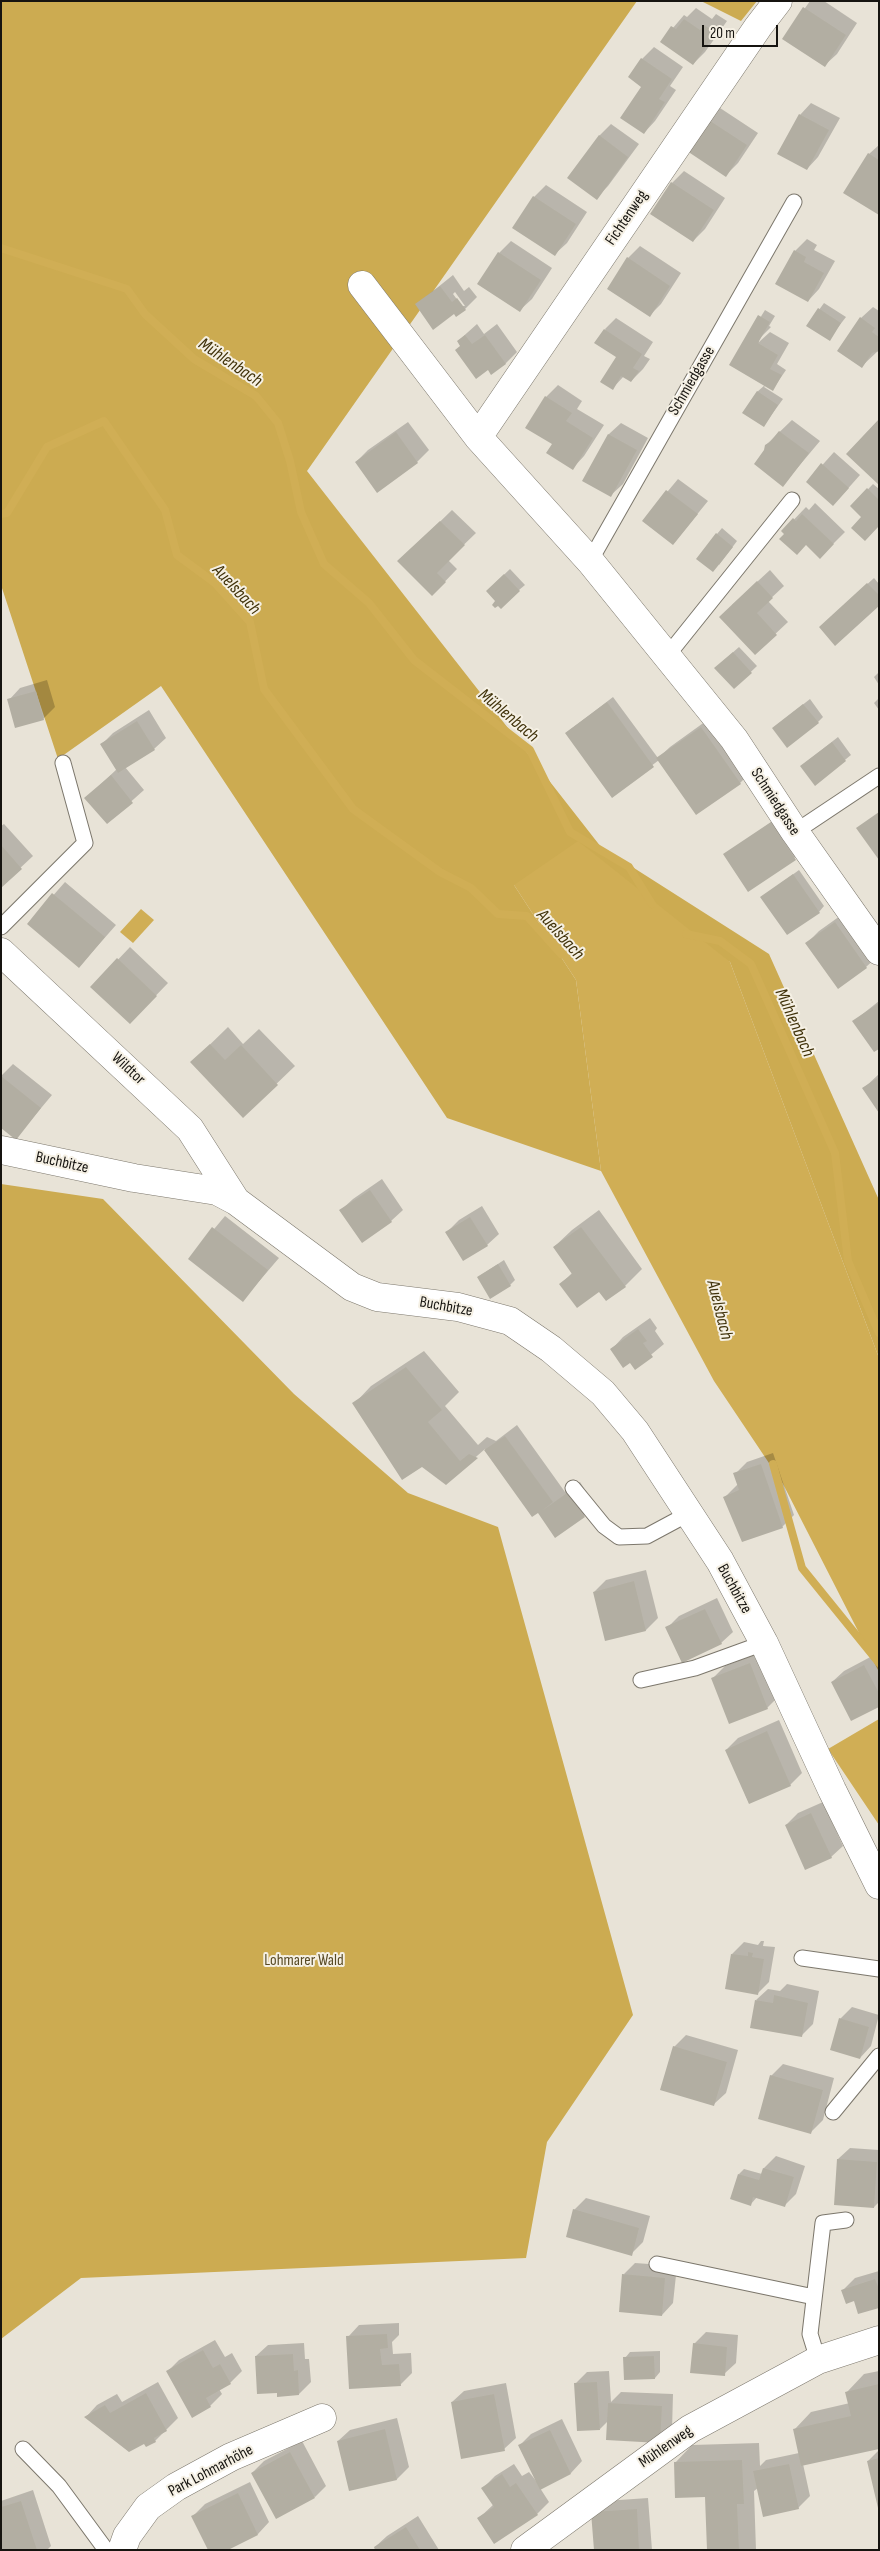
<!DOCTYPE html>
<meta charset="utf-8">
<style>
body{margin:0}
#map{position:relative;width:880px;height:2551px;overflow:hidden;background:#e8e3d7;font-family:"Sofia Sans Condensed",sans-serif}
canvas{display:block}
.frame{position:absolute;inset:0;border:2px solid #161410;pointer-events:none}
.scale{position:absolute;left:702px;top:25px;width:76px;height:22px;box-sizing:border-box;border:2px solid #161410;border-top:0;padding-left:6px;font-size:15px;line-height:18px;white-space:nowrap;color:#161410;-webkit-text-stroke:4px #f5f0e4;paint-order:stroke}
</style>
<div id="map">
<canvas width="880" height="2551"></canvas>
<div class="frame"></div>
<div class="scale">20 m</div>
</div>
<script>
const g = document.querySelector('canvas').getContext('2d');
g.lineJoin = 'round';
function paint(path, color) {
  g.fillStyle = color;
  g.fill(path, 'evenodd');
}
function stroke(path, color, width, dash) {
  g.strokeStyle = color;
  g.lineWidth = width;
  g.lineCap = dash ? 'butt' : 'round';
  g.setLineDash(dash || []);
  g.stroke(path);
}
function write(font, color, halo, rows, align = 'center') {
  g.font = font + ' "Sofia Sans Condensed",sans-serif';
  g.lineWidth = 4;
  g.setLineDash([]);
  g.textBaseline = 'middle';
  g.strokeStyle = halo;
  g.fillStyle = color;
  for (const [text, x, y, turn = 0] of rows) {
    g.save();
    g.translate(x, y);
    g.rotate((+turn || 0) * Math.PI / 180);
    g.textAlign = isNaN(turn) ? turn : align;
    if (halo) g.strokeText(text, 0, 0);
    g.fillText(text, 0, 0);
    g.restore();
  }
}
paint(new Path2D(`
 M1 1H637L307 471 601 847 769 954 879 1200V1358L730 962 514 885 576 980 601 1171 447 1118 161 686 58 759 1 585Z
 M701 1H757L741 21Z
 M1 1184 103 1199 294 1394 408 1493 498 1527 633 2015 547 2142 526 2258 81 2278 1 2339Z`), '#ccab51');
paint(new Path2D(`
 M578 841 730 962 879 1358V1672L783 1484 714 1381 601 1171 576 980 514 885Z
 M141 909 154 920 133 943 120 932Z
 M879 1719V1825L828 1749Z`), '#d0ae55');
paint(new Path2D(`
 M810 1H824L857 23 837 54 825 65 784 38Z
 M696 8 712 19 716 14 727 21 705 52 693 64 661 42 684 15 687 17Z
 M654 47 683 67 670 86 676 90 655 121 644 133 643 86 630 77 642 59Z
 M811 103 840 118 818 157 807 169 800 115Z
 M717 106 758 133 738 163 726 175 705 117Z
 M611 124 639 144 608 186 596 198 599 136Z
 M879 145V213L869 154Z
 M684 171 725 198 705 229 693 241 672 183Z
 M546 185 587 212 567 243 555 254 514 228 534 197Z
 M807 239 817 245 814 250 835 261 819 289 808 301 795 251Z
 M511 241 552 268 532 299 520 310 499 253Z
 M640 246 681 273 661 304 650 315 628 258Z
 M453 275 464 291 469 287 477 297 465 309 455 313 417 304ZM455 292 465 306H462L453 294Z
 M824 303 846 317 829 339 808 325Z
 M873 307 879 311V350L862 366 861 318Z
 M765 310 775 316 769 326 771 327 759 339V342L770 332 789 343 777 364 786 370 773 389 766 385 764 387 783 399 764 425 757 392 765 385 731 365Z
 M616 318 653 342 644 356 650 359 643 369 631 381 624 376 612 389 618 357 605 329Z
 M477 324 484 334 497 324 517 352 505 364 461 345 458 341Z
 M558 385 582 401 577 409 604 425 584 456 573 468 553 444 527 427 546 397Z
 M792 420 820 441 783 485 765 451 766 445Z
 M408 422 429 450 417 462H356L368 450Z
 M621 423 648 438 623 484 611 495 584 480 609 434Z
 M834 452 860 475 844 493 808 481Z
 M678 479 708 501 673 544 643 521Z
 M873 484 879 489V525L863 517 852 506Z
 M815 503 845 532 820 557 806 544 783 531 806 507 809 510Z
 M452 510 476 533 448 560 457 569 432 595 411 550Z
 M722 528 737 541 719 565 717 534Z
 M510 569 525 585 519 590 497 601 487 591Z
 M770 570 784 586 768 601 788 622 755 653 732 605Z
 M874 578 879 584V604L826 622Z
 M739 647 757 666 734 688 722 662Z
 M879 672V685L874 677Z
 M47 680 55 707 43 719 9 700 20 688Z
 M613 697 658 758 670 747 713 716 752 771 740 783 697 813 659 760 612 796 566 733Z
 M879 698V710L874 703Z
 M810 699 823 717 818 722 773 728Z
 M149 710 166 738 154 749 125 767 144 790 107 823 86 798 117 769 102 744 113 733Z
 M838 737 851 755 815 784 801 766Z
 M777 818 801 853 748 890 725 855Z
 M4 824 33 856 1 886V826Z
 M799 870 824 906 819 912 762 897Z
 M65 882 116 925 79 967 28 924Z
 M847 911 878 956 866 967 807 943 819 931Z
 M130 947 168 983 141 1011 92 987Z
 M879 1001V1047L854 1021Z
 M228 1027 243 1044 259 1029 295 1066 243 1116 192 1062Z
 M13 1064 52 1095 16 1138 1 1126V1076Z
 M879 1074V1111L864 1088Z
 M382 1179 403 1210 391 1221 341 1210 353 1199Z
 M482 1206 499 1234 487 1245 447 1232 459 1220Z
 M599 1210 642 1269 625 1286 599 1290 561 1284 573 1272 554 1247 572 1230Z
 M225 1216 279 1258 243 1300 189 1259Z
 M504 1260 515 1280 510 1285 478 1277Z
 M650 1318 657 1328 655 1331 664 1344 635 1368 630 1362 612 1349 623 1337Z
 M424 1351 459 1392 445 1406 478 1445 487 1437 496 1441 517 1425 565 1492 580 1482 595 1505 584 1516 538 1511 532 1516 485 1449 446 1483 354 1404 371 1386Z
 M773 1453 794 1515 782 1527 725 1497 738 1484 735 1474 747 1462Z
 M646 1570 658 1618 646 1630 606 1640 594 1592 606 1580Z
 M717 1598 733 1632 721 1643 667 1628 679 1616Z
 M762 1652 779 1696 767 1708 713 1678 725 1666Z
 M876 1654 879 1659V1706L832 1682 844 1671Z
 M779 1720 802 1773 790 1785 749 1803 726 1750 738 1738Z
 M823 1802 843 1846 831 1857 786 1825 798 1813Z
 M761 1941H764L763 1946 775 1947 769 1982 757 1994 732 1954 744 1942 758 1945Z
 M787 1984 819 1991 813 2024 801 2036 756 2000 768 1989 780 1991Z
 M852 2007 879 2015 871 2046 860 2058 840 2019Z
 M686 2035 738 2050 726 2093 714 2104 674 2047Z
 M783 2064 834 2078 823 2120 811 2132 771 2076Z
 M850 2148 879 2150V2202L874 2207 838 2159Z
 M776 2156 805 2166 796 2194 784 2206 757 2197 751 2204 739 2174 744 2169 762 2174 764 2168Z
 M586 2198 650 2216 643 2242 631 2254 574 2210Z
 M635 2263 677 2266 673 2303 662 2315 624 2274Z
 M879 2271V2306L855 2300 843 2290 855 2278Z
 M399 2323V2335L392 2342 393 2354 411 2353 412 2373 400 2385 348 2337 359 2325Z
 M706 2332 738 2335 736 2363 724 2374 694 2344Z
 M215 2340 225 2357 232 2353 242 2371 230 2383 219 2389 222 2394 210 2406 168 2371 179 2360Z
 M304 2343 305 2359H309L311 2382 299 2394 278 2391 256 2356 268 2345Z
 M660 2351V2372L655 2378 625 2358 630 2352Z
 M609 2371 611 2402 621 2392 673 2394 672 2430 660 2441 609 2420 600 2429 575 2384 587 2372Z
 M879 2371V2447L803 2464 810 2496 798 2508 758 2488 754 2491 756 2550H708L706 2496 675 2463 692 2445 759 2443 760 2466 766 2460 799 2453 794 2430 811 2412 850 2403 847 2392 864 2374Z
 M158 2382 178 2418 155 2441 144 2442 86 2417 97 2405 117 2394 122 2402Z
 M506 2383 516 2438 504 2449 452 2402 464 2391Z
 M397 2418 409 2467 397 2479 350 2490 338 2441 350 2430Z
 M562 2419 582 2461 571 2473 540 2488 549 2502 537 2514 479 2518 494 2504 483 2488 495 2476 514 2464 522 2476 529 2472 537 2482 519 2446 531 2434Z
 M302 2441 326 2486 315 2497 252 2473 264 2461Z
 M879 2450V2506L868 2461Z
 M250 2482 269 2522 258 2534 225 2550 193 2516 205 2504Z
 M33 2490 51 2546 47 2550H1V2501Z
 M648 2498 652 2550H595L593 2513 605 2501Z
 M418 2516 439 2550H377L375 2547 387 2536Z`), '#0003');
stroke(new Path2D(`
 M1 248 127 289 145 314 194 359 256 396 278 423 290 461 301 512 324 564 369 603 414 660 530 750 570 832 629 867 652 904
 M1 514 7 513 47 447 104 421 165 510 177 555 215 583 250 622 264 689 353 809 440 872 471 888 498 914 527 916 561 954
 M686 934 720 941 751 964 835 1153 848 1261 879 1333
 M773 1464 802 1568 879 1663`), '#d0ae55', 8);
paint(new Path2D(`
 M803 7 846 35 825 67 782 39Z
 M684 19 700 30 704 25 716 33 693 65 660 42 671 26 676 29Z
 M641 58 672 79 659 99 665 102 644 134 620 118 641 87 628 77Z
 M799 114 829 130 807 170 777 154Z
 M704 117 747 145 726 177 684 149Z
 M599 135 628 157 597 200 567 178Z
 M868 153 879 160V215L843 193Z
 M671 182 714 210 693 242 650 214Z
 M533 196 576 224 555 256 512 228Z
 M794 250 806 257 804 262 824 273 808 302 775 284Z
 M498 252 541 280 520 312 477 284Z
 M627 257 670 286 650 317 607 289Z
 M440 286 452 302 457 298 466 310 456 317 454 314 433 330 415 304Z
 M818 308 841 323 830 341 806 326Z
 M758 315 770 322 758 343 778 355 770 369 782 375 773 391 729 365Z
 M860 317 875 328 872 332 879 337V351L872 353 862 368 837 351Z
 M604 329 642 354 633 368 639 371 631 382 621 376 613 390 600 382 616 357 594 343Z
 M465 335 472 344 485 335 506 364 491 375 488 370 476 379 455 350 460 346 457 341Z
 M757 391 778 405 764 427 742 413Z
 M545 396 572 413 566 421 593 438 573 470 546 453 552 444 525 428Z
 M879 419V485L846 454Z
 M779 431 809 453 783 487 754 464 764 450 765 445 770 442Z
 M396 432 418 463 377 493 355 462Z
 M608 434 637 450 611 497 582 481Z
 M821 463 849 488 833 506 806 482Z
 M867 488 879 500V526L865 541 851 528 861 517 850 506Z
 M666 490 698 514 673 545 642 521Z
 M802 514 834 544 820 559 806 545 797 555 779 539 784 534 781 531 793 518 796 521Z
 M440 521 465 545 437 573 446 582 432 596 397 561Z
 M716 533 733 547 713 572 696 559Z
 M504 574 520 591 501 609 498 606 495 608 492 605 495 601 486 591Z
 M757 581 773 598 757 613 777 635 755 655 719 617Z
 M867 583 879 595V606L835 646 819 627Z
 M733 652 752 673 734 689 714 668Z
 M36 691 44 720 15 728 7 699Z
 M607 702 654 767 612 798 565 733Z
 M803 704 819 723 787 748 772 728Z
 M137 721 155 750 118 773 100 744Z
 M701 727 741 784 696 815 656 758Z
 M832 742 846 761 815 786 800 766Z
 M111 775 133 803 107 824 84 798Z
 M879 812V860L856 828Z
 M771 822 796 860 748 892 723 854Z
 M1 845 22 869 1 888Z
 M793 874 820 913 787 935 760 897Z
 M52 893 105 937 79 968 27 924Z
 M835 922 867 968 838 989 805 943Z
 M117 958 157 996 130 1024 90 987Z
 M879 1003V1049L874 1052 852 1021Z
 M210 1044 225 1060 241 1045 278 1085 243 1118 190 1062Z
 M1 1076 41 1108 16 1140 1 1128Z
 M879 1077V1113L862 1088Z
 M370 1190 392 1222 362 1243 339 1210Z
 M470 1217 488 1246 463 1261 445 1232Z
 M212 1227 268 1270 243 1302 188 1259Z
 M581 1227 626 1287 606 1301 599 1292 577 1308 559 1284 572 1274 553 1247Z
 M498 1264 511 1286 490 1299 477 1277Z
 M638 1329 647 1341 643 1343 653 1357 635 1370 630 1363 623 1368 610 1349Z
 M406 1367 442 1410 428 1422 460 1461 469 1454 478 1458 446 1485 422 1467 402 1480 352 1403Z
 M505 1436 553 1502 543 1510 567 1493 585 1517 555 1538 538 1513 532 1517 484 1450Z
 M761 1464 783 1528 742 1542 723 1497 739 1490 733 1473Z
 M634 1581 646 1631 605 1641 593 1592Z
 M705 1609 722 1644 682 1663 665 1627Z
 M750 1663 768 1709 729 1724 711 1678Z
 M864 1665 879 1693V1707L851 1721 831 1682Z
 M767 1731 791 1786 749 1804 725 1750Z
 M811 1813 832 1858 805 1870 785 1825Z
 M748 1952 753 1953 752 1957 764 1959 758 1995 725 1989 731 1954 748 1956Z
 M774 1995 808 2003 802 2037 750 2028 755 2000 773 2003Z
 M839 2018 869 2027 860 2059 830 2050Z
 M673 2046 727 2062 714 2106 660 2090Z
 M770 2075 823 2090 811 2134 758 2119Z
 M837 2159 877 2162 874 2208 834 2205Z
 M763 2168 794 2177 785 2207 753 2197 751 2206 730 2199 738 2174 759 2180Z
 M573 2209 639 2228 632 2256 566 2237Z
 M622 2274 665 2278 662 2316 619 2312Z
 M875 2279 879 2289V2308L858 2314 854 2301 846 2304 841 2290Z
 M387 2334 388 2348 380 2349 382 2365 399 2364 401 2386 349 2389 346 2336Z
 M693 2343 727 2347 725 2376 690 2373Z
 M203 2350 213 2368 220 2364 231 2384 206 2398 211 2407 192 2418 166 2371Z
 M293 2354 294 2371 298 2370 299 2395 277 2397V2393L257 2394 255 2356Z
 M654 2356 655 2379 624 2380 623 2357Z
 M597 2382 600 2430 577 2431 574 2383Z
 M879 2384V2449L801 2466 793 2429 851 2416 845 2392Z
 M146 2393 167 2431 154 2438 156 2442 146 2447 144 2444 129 2452 84 2417 105 2405 110 2413Z
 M494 2394 505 2451 461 2459 451 2402Z
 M608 2403 662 2406 660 2443 606 2440Z
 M385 2429 397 2480 349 2491 337 2441Z
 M550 2430 571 2474 540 2490 518 2445Z
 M290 2452 315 2498 276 2519 251 2473Z
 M879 2458V2508H878L867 2461Z
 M742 2460 744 2504H737L739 2550H707L705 2497 675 2498 674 2462Z
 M789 2464 799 2509 763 2517 753 2471Z
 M502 2474 510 2487 516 2483 538 2515 494 2544 477 2518 494 2507 481 2488Z
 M238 2493 258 2535 228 2550H208L191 2516Z
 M21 2501 37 2550H1V2507Z
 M637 2509 639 2550H594L591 2512Z
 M406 2527 420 2550H375L374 2547Z`), '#b2aea2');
const service = new Path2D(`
 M590 561 794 202
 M667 656 792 500
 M795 832 879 776
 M1 927 85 843 63 763
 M573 1488 604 1526 619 1537 647 1536 688 1514
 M641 1680 695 1668 764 1643
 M802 1958 879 1969
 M833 2112 879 2056
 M657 2264 814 2297
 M818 2360 810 2334 823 2223 846 2220
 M23 2449 59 2486 106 2550`);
const minor = new Path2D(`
 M362 285 478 437 590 561 734 739 795 832 879 951
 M478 437 758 27 778 1
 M1 952 190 1129 236 1201
 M1 1150 134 1178 217 1191 236 1201 352 1287 377 1297 458 1307 510 1321 551 1349 603 1393 635 1431 720 1561 764 1643 832 1790 879 1885
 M122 2550 127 2536 148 2507 176 2487 231 2457 322 2418
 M525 2550 690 2429 818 2360 879 2340`);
stroke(service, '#7c776c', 17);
stroke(minor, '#7c776c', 29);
stroke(service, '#fff', 15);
stroke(minor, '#fff', 28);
write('16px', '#161410', '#f5f0e4', [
 ["Fichtenweg",627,218,-56],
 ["Schmiedgasse",692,381,-60],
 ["Schmiedgasse",775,802,57],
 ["Wildtor",128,1069,43],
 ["Buchbitze",62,1163,12],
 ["Buchbitze",446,1307,10],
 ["Buchbitze",734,1589,61],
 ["Mühlenweg",666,2447,-35],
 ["Park Lohmarhöhe",211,2471,-28]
]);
write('16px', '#584a24', '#f5f0e4', [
 ["Lohmarer Wald",304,1961]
]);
write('italic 18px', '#40320a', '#f5f0e4', [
 ["Mühlenbach",230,363,34],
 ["Auelsbach",236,590,47],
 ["Mühlenbach",508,716,40],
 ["Auelsbach",560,935,48],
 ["Mühlenbach",794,1023,66],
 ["Auelsbach",719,1310,76]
]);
</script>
